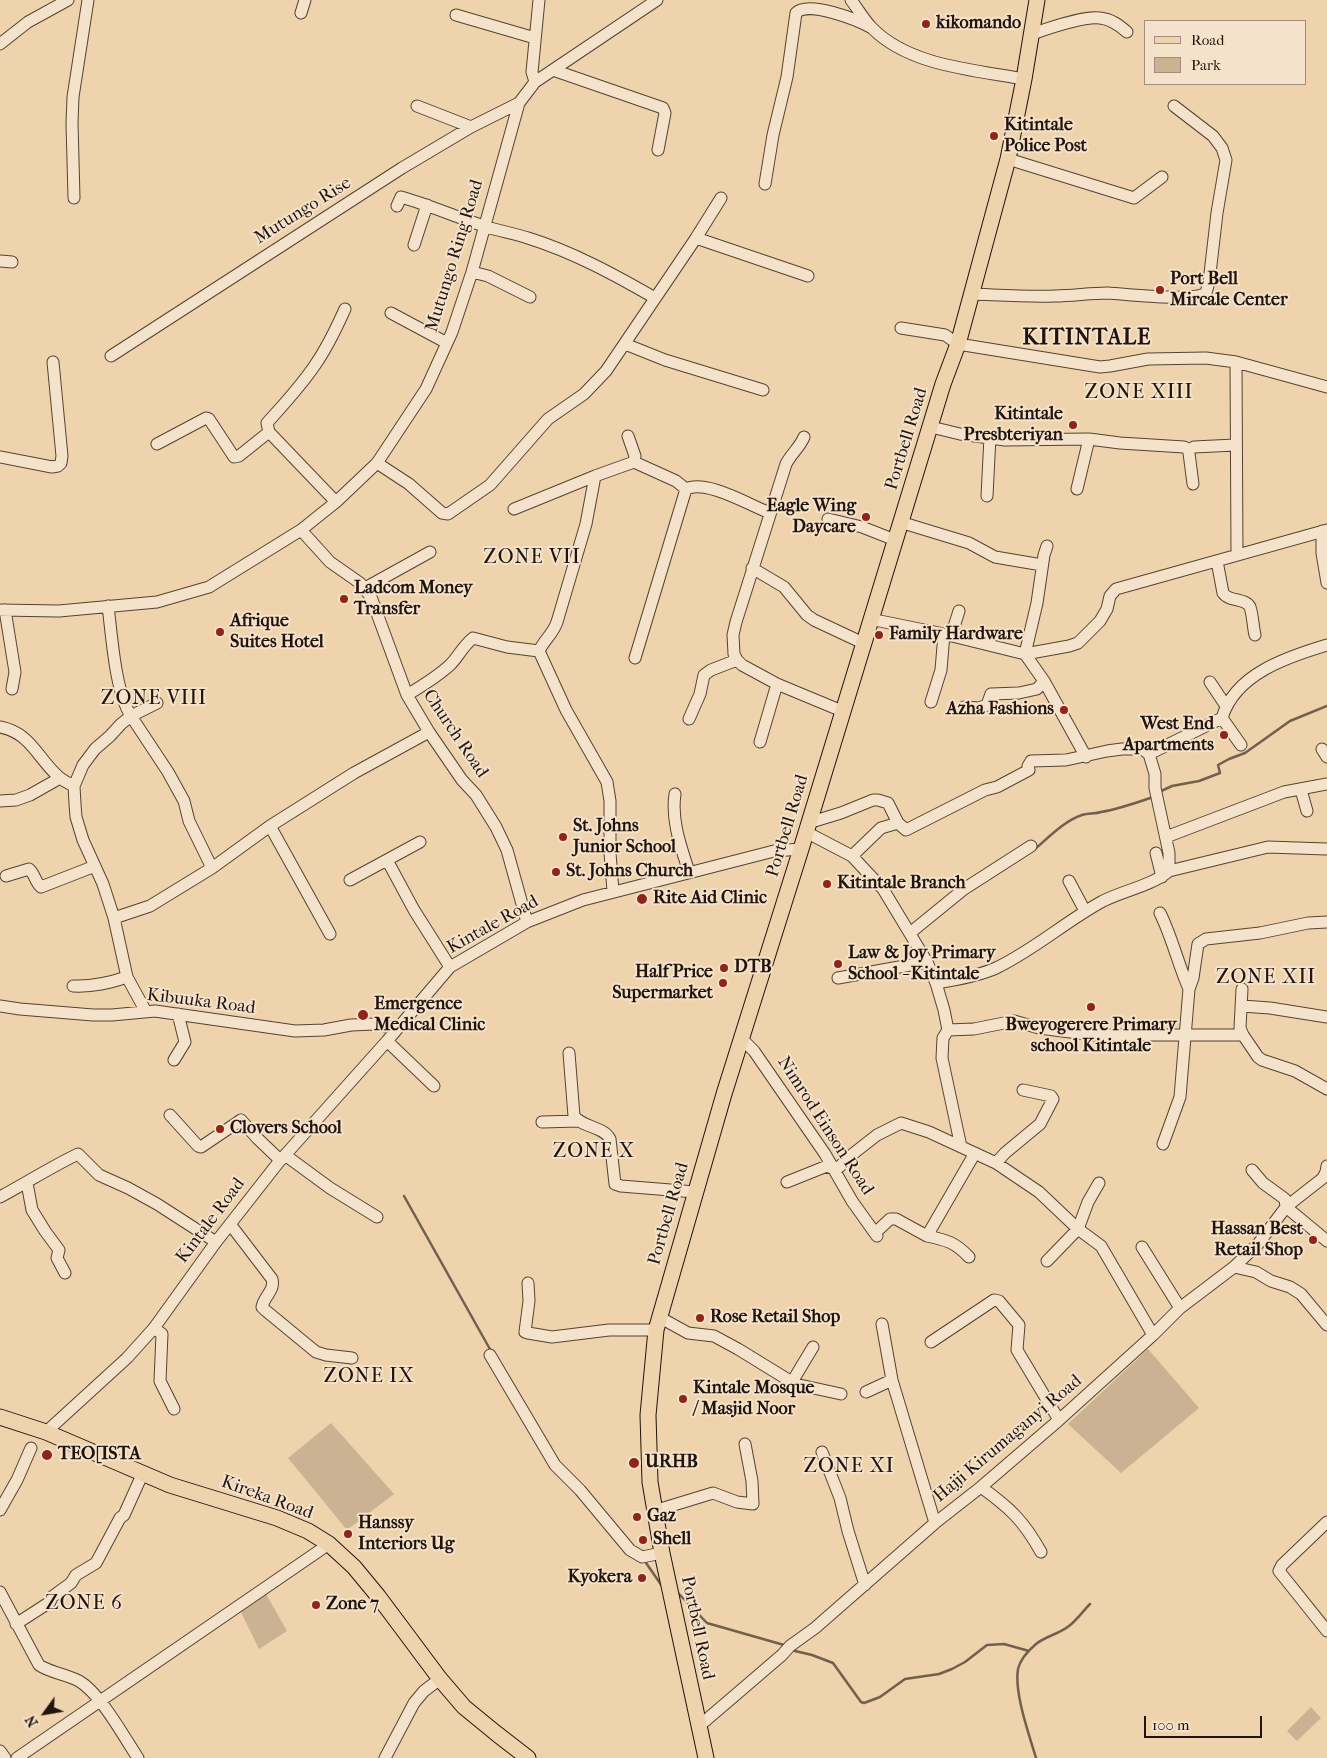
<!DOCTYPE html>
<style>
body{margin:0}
#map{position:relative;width:1327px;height:1758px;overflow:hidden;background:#eed3ad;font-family:"IM FELL French Canon",serif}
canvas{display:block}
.legend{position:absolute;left:1144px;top:20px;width:162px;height:65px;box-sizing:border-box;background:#f4e2ca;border:1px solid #a08f7e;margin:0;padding:6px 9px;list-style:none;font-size:15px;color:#21130d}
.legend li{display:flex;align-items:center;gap:10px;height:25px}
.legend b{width:25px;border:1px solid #a08f7e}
.north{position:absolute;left:20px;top:1688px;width:50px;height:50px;-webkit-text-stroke:4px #f4e2ca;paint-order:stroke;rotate:238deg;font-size:14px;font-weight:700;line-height:20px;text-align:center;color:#21130d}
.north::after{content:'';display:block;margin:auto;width:18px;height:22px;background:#21130d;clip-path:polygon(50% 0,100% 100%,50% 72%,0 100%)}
.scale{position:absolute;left:1144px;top:1716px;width:118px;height:22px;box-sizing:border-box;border:2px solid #21130d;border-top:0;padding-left:6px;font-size:15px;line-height:18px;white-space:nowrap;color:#21130d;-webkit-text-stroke:4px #f4e2ca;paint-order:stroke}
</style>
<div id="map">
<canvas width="1327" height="1758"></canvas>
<ul class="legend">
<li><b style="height:6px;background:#eed3ad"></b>Road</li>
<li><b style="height:14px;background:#cbb292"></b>Park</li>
</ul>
<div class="north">N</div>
<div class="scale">100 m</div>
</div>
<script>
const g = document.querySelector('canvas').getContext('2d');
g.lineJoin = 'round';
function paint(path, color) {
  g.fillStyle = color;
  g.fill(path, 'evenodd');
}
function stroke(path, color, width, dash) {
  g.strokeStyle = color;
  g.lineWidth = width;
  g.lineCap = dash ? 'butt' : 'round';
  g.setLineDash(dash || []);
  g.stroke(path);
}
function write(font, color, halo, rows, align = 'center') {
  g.font = font + ' "IM FELL French Canon",serif';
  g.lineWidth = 4;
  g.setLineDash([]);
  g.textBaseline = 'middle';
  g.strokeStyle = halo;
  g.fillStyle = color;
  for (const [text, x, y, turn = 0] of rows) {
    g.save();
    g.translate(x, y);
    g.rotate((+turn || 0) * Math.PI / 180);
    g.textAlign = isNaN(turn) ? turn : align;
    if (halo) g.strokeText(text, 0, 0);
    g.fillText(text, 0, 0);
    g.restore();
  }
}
paint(new Path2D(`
 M1148 1349 1199 1408 1121 1473 1068 1424Z
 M331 1423 394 1494 347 1530 288 1458Z
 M266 1594 287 1631 259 1649 240 1610Z
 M1311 1707 1321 1718 1297 1741 1287 1731Z`), '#cbb292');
stroke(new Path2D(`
 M1159 792 1172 786 1199 781 1220 773 1218 765 1229 759 1245 753 1290 721 1327 706
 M1035 849C1049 837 1064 821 1082 815 1088 813 1095 814 1101 812 1119 809 1136 803 1153 797
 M404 1196 491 1351
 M644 1560 662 1586
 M678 1593 707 1623 784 1645
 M795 1651 812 1655 833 1663 861 1702 864 1703 880 1697 905 1679 939 1674 952 1669 965 1662 987 1645 1004 1644 1029 1651
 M1036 1758C1029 1734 1014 1693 1018 1669 1020 1660 1029 1650 1036 1644 1046 1636 1059 1634 1069 1626 1077 1620 1083 1611 1090 1604`), '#725f4d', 2.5);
const minor = new Path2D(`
 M851 0C858 9 864 20 872 28 909 66 975 70 1024 79
 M301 13 305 0
 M456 15 535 38
 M1032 34C1049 28 1083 16 1100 18 1111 19 1119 25 1127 32
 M0 44 28 22 68 0
 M553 70 663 108 665 113 658 150
 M535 82 532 72 539 0
 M417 106 471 127
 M1008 159 1134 198 1162 177
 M765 184 773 135 787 77 796 13C808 0 858 20 872 28
 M74 198 72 123 73 97 88 0
 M397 206 401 197C429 205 456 217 484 226 498 231 513 233 528 238 573 252 615 275 655 298
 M696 238 808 276
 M414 245 427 205
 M0 261 12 262
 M472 272 488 276 530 297
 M971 294C999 295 1027 297 1055 296 1072 296 1090 293 1108 293 1127 294 1193 302 1206 293L1209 282 1217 213 1226 160 1222 148 1213 136 1174 106
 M391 313 447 343
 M901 328 945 335 958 344 1100 367 1110 366 1148 359 1206 358 1236 362 1327 387
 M625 344 665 360 763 390
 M111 356 402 168 471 127 519 103
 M1236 362 1237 555
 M931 427 960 434 1005 440 1089 439 1120 443 1184 447 1188 449 1189 453 1193 484
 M628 436 635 456 634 462
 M157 444 206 418 209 419 234 457 239 456 269 432
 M1194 447 1235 445
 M0 457 52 467 58 466 61 463 62 456 53 362
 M377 463 409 484 442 513 448 514 490 485 548 419 584 394 606 371 696 238 721 198
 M595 476 586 524 557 622C553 634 544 640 539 651L566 710 607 782 610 801V853L613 891
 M1077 489 1089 439
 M987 496 990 437
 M336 502 269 432 267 423C284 404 301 386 315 365 327 348 336 329 345 309
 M514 509 595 476 634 462 676 481 686 489
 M828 519 862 527 895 540
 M900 522 969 543 995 557 1042 565
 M301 530 330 562 360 583 371 597 407 695 429 732 462 780 476 795 496 827 507 850 527 922
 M1322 531V553L1327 583
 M1047 546 1044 555 1037 603 1025 654 1044 681 1086 757
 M1217 561 1223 593C1229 602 1246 598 1250 607 1253 616 1253 627 1255 635
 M752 568 784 587 807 615 814 620 863 643
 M365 588 430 552
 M108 606C112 637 115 691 131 716L121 724 110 736 95 749 83 765 74 786 75 804 76 817 83 840 103 884 114 918 127 977 145 1010
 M0 610 59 611 157 602 209 587 301 530 336 502 377 463 426 389 452 332 472 272 519 103 535 82 657 0
 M5 610 15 672 12 689
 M870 619 944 634 1025 654 1069 646 1078 643 1100 621 1107 609 1110 596 1116 589 1327 530
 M951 636 959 611
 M635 658 686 489C706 479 749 505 770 513
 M737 660 734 654 733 635 736 622 786 464C791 454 800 447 804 437
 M1210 682 1226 706
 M407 695C422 686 437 677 450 665 458 657 463 646 473 638L507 647 539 651
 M931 702 941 670 944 634
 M157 703 131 716 168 772 184 801 189 821 212 868
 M964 707 979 708 987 705 991 694 1019 693 1037 689 1044 681
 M1222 718 1241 745
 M689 719 700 694 704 675 711 670 737 660 742 665 777 684 842 711
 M0 727C32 733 38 760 60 778 64 781 70 784 74 786
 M760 742 777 684
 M1322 749 1327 757
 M1149 754 1222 718C1235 674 1287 657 1327 645
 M1301 790 1307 811
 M675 794C671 821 681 847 689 872
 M0 801 16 800 30 795 60 778
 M808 823 841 813 873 800H878L888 803 898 823 906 830 985 790 997 787 1029 770 1028 766 1031 761 1066 760 1107 751 1122 749H1142L1149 754 1155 774V788L1169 853V871
 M270 826 330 934
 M806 832 852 856 865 870 883 889 927 962 936 983 944 1010 948 1030 943 1038 942 1058 961 1147
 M1166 837 1284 792 1327 784
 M1156 853 1162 877
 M852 856 881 828 898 823
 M387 860 414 910 450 967
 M6 876 29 869C35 874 35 882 41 887L95 866
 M350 880 420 842
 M1069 881 1085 911
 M1160 913C1172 937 1178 964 1189 989
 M114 918 150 906 212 868 270 826 354 773 429 732
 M910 933 964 889 1031 846
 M838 978 927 962
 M936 983C955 980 979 976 996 968 1034 950 1066 921 1103 901 1125 890 1151 886 1169 871L1268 847 1326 849
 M73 986C93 987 109 983 127 977
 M1242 989 1240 1028 1243 1035
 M0 1006 20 1009 93 1015H112L155 1011 295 1031 324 1030 351 1025 374 1024 397 1028
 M1242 1006 1270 1008 1327 1017
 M948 1030 974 1029 1014 1021 1039 1028 1094 1035H1243L1258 1057 1262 1060 1295 1071 1327 1089
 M741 1038 754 1051 825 1154 852 1201 877 1236
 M387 1041 434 1086
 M569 1053 574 1116C583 1128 603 1126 610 1139L615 1184 621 1186 695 1192
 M174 1060 185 1042 178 1014
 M170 1115 198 1146 201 1147 241 1120 257 1138 280 1160
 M542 1122 578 1121
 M1163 1144 1180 1097 1189 989 1193 978 1198 944 1206 939 1260 933 1308 923 1327 922
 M285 1155 330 1188 377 1217
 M996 1163 1005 1153 1040 1124 1053 1099 1051 1096 1023 1090
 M1252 1170 1263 1183 1285 1199 1286 1207 1327 1241
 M787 1182 827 1166 836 1170 854 1153 877 1135 901 1123 929 1132 996 1163 1039 1192 1078 1229 1101 1246 1153 1335
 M27 1183 32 1210 45 1231 59 1250 57 1258 65 1273
 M0 1197C26 1183 51 1167 78 1154L99 1175 128 1188 157 1204 216 1242
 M230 1224 272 1279C275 1291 264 1296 262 1307L265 1310 316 1352 326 1355 352 1358
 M875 1233 890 1219H896L927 1236 975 1153
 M927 1236C946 1240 955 1242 969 1257
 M1142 1247 1180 1308
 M1047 1261 1078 1229 1088 1202 1099 1183
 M1234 1267 1256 1272 1271 1281 1290 1287 1301 1294 1327 1325
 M528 1283 529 1301 525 1332 528 1333 552 1337 609 1330H656
 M659 1317 688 1333 714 1336 738 1349 795 1384 841 1394
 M882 1324 892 1380 935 1523
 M154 1328 162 1334 160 1381 174 1409
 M931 1342 994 1300 999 1301 1019 1325 1017 1350 1059 1420
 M490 1355 555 1465 580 1490 630 1550 642 1557 662 1553
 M792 1382 813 1347
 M866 1392 892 1380
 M46 1432 127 1358 154 1328 216 1242 278 1163 387 1041 450 967 527 922 583 900 774 851 801 849
 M822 1452 840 1498 848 1531 865 1585
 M981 1487C1010 1508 1023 1520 1041 1552
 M0 1510 17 1480 31 1448
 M654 1511 713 1493 737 1502 753 1504 752 1481 745 1444
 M1327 1522 1282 1565 1279 1571 1327 1631
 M0 1592 39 1665C51 1673 66 1674 79 1681 100 1693 124 1737 138 1758
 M16 1624 50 1602 52 1597 71 1583 76 1575 96 1563 120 1518 124 1515 142 1475
 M698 1727 782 1655 790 1646 815 1628 935 1523 981 1487 1059 1420 1153 1335 1180 1308 1234 1267 1258 1244 1286 1207 1323 1178 1326 1172 1327 1166
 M0 1751 5 1758
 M17 1758 329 1544
 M385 1758 414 1703 424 1691 440 1679`);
const major = new Path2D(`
 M0 1417 46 1432 170 1485 277 1518 308 1531 329 1544 354 1567 378 1596 440 1679 464 1707 497 1734 528 1758
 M706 1758 662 1553 650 1482 648 1415 656 1330 724 1094 801 849 943 384 958 344 1008 159 1024 79 1037 0`);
stroke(minor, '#544335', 13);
stroke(major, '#21130d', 17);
stroke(minor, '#f4e2ca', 11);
stroke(major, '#eed3ad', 15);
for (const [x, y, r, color] of [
 [926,24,5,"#8f2418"],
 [994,136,5,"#8f2418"],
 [1160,290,5,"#8f2418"],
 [1073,425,5,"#8f2418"],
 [866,517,5,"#8f2418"],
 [344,599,5,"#8f2418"],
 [220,632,5,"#8f2418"],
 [879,635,5,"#8f2418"],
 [1064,710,5,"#8f2418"],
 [1224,735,5,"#8f2418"],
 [563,837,5,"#8f2418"],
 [556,872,5,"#8f2418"],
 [827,884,5,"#8f2418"],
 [642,899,6,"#8f2418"],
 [838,964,5,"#8f2418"],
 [724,968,5,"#8f2418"],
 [723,983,5,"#8f2418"],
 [1091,1007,5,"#8f2418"],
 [363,1015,6,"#8f2418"],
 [220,1129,5,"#8f2418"],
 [1313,1240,5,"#8f2418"],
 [700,1318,5,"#8f2418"],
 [683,1399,5,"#8f2418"],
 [47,1455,6,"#8f2418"],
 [634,1463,6,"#8f2418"],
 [637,1517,5,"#8f2418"],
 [348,1534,5,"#8f2418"],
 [643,1540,5,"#8f2418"],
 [642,1578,5,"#8f2418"],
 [316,1605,5,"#8f2418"]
]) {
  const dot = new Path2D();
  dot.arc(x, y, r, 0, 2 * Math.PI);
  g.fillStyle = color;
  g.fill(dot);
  stroke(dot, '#f4e2ca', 2);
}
write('bold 18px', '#21130d', '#f4e2ca', [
 ["kikomando",936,24],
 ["Kitintale",1004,126],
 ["Police Post",1004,147],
 ["Port Bell",1170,280],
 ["Mircale Center",1170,301],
 ["Kitintale",1063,415,"right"],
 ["Presbteriyan",1063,436,"right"],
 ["Eagle Wing",856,507,"right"],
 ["Daycare",856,528,"right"],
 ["Ladcom Money",354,589],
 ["Transfer",354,610],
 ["Afrique",230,622],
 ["Suites Hotel",230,643],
 ["Family Hardware",889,635],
 ["Azha Fashions",1054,710,"right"],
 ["West End",1214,725,"right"],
 ["Apartments",1214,746,"right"],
 ["St. Johns",573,827],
 ["Junior School",573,848],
 ["St. Johns Church",566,872],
 ["Kitintale Branch",837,884],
 ["Rite Aid Clinic",653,899],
 ["Law & Joy Primary",848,954],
 ["School - Kitintale",848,975],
 ["DTB",734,968],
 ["Half Price",713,973,"right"],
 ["Supermarket",713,994,"right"],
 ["Emergence",374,1005],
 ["Medical Clinic",374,1026],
 ["Bweyogerere Primary",1091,1026,"center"],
 ["school Kitintale",1091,1047,"center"],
 ["Clovers School",230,1129],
 ["Hassan Best",1303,1230,"right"],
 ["Retail Shop",1303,1251,"right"],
 ["Rose Retail Shop",710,1318],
 ["Kintale Mosque",693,1389],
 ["/ Masjid Noor",693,1410],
 ["TEO[ISTA",58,1455],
 ["URHB",645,1463],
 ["Gaz",647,1517],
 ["Hanssy",358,1524],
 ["Interiors Ug",358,1545],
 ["Shell",653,1540],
 ["Kyokera",632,1578,"right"],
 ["Zone 7",326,1605]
], 'left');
write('18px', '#21130d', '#f4e2ca', [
 ["Mutungo Rise",303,211,-32],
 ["Mutungo Ring Road",455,256,-73],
 ["Portbell Road",907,439,-73],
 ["Church Road",455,734,56],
 ["Portbell Road",788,826,-73],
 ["Kintale Road",493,925,-29],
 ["Kibuuka Road",201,1002,7],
 ["Nimrod Einson Road",825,1126,57],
 ["Portbell Road",669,1214,-74],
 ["Kintale Road",211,1221,-53],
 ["Hajji Kirumaganyi Road",1008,1439,-40],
 ["Kireka Road",267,1498,20],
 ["Portbell Road",697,1628,78]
]);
g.letterSpacing = '1px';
write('20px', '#21130d', '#f4e2ca', [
 ["ZONE XIII",1139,393],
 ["ZONE VII",532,558],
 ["ZONE VIII",154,699],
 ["ZONE XII",1266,978],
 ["ZONE X",594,1152],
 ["ZONE IX",369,1377],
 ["ZONE XI",849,1467],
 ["ZONE 6",84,1604]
]);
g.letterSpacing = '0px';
g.letterSpacing = '1px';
write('bold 22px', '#21130d', '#f4e2ca', [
 ["KITINTALE",1087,339]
]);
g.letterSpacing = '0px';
</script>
